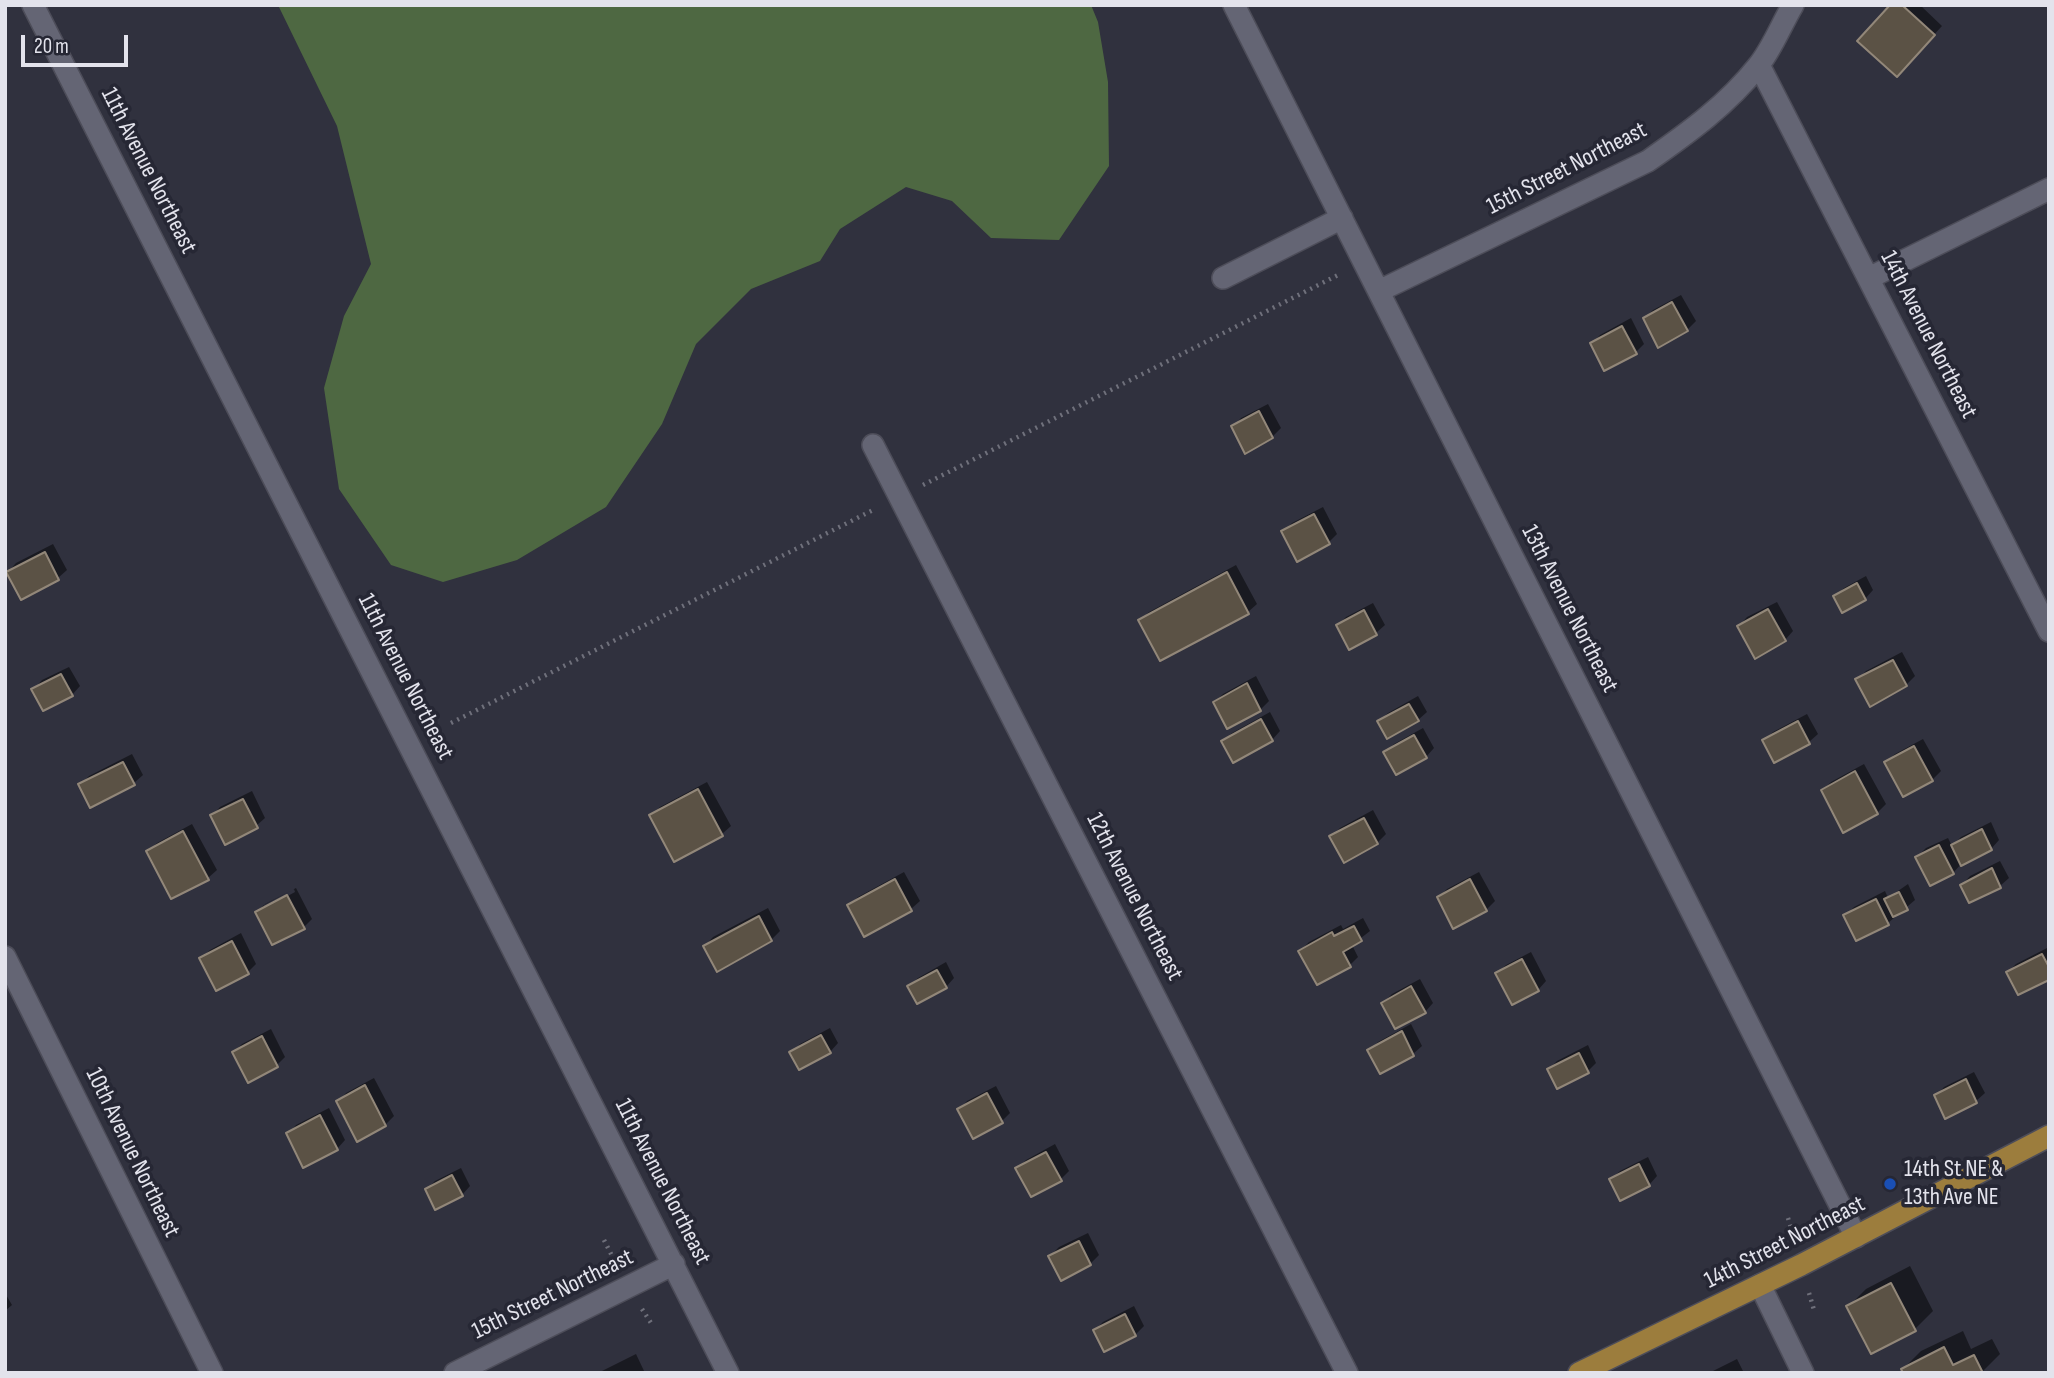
<!DOCTYPE html>
<style>
body{margin:0}
#map{position:relative;width:2054px;height:1378px;overflow:hidden;background:#30313e;font-family:"Sofia Sans Condensed",sans-serif}
canvas{display:block}
.frame{position:absolute;inset:0;border:7px solid #e3e3ec;pointer-events:none}
.scale{position:absolute;left:21px;top:35px;width:107px;height:32px;box-sizing:border-box;border:4px solid #e3e3ec;border-top:0;padding-left:9px;font-size:21px;line-height:24px;white-space:nowrap;color:#e3e3ec;-webkit-text-stroke:5px #262734;paint-order:stroke}
</style>
<div id="map">
<canvas width="2054" height="1378"></canvas>
<div class="frame"></div>
<div class="scale">20 m</div>
</div>
<script>
const g = document.querySelector('canvas').getContext('2d');
g.lineJoin = 'round';
function paint(path, color) {
  g.fillStyle = color;
  g.fill(path, 'evenodd');
}
function stroke(path, color, width, dash) {
  g.strokeStyle = color;
  g.lineWidth = width;
  g.lineCap = dash ? 'butt' : 'round';
  g.setLineDash(dash || []);
  g.stroke(path);
}
function write(font, color, halo, rows, align = 'center') {
  g.font = font + ' "Sofia Sans Condensed",sans-serif';
  g.lineWidth = 7;
  g.setLineDash([]);
  g.textBaseline = 'middle';
  g.strokeStyle = halo;
  g.fillStyle = color;
  for (const [text, x, y, turn = 0] of rows) {
    g.save();
    g.translate(x, y);
    g.rotate((+turn || 0) * Math.PI / 180);
    g.textAlign = isNaN(turn) ? turn : align;
    if (halo) g.strokeText(text, 0, 0);
    g.fillText(text, 0, 0);
    g.restore();
  }
}
paint(new Path2D(`
 M278 5H1091L1098 22 1108 82 1109 166 1059 240 991 238 952 201 906 187 840 229 820 261 751 289 696 344 662 424 606 507 517 560 443 582 391 565 339 489 324 388 344 316 371 264 337 126Z`), '#4e6842');
paint(new Path2D(`
 M1892 5H1920L1942 26 1905 66Z
 M1681 295 1696 321 1687 330 1645 318 1653 310Z
 M1631 318 1644 344 1636 352 1592 344 1600 335Z
 M1268 404 1281 428 1272 437 1233 427 1241 418Z
 M1323 507 1337 534 1329 542 1283 532 1292 523Z
 M53 544 67 570 58 578 21 598 8 572 16 563Z
 M1236 565 1257 604 1248 612 1140 620 1149 612Z
 M1866 576 1873 590 1865 599 1835 596 1844 588Z
 M1777 602 1793 631 1785 640 1739 626 1747 617Z
 M1373 603 1385 625 1376 633 1350 647 1338 625 1346 617Z
 M1902 652 1915 676 1906 685 1857 680 1866 671Z
 M69 667 80 686 72 695 34 689 42 680Z
 M1256 676 1269 701 1260 710 1228 727 1215 702 1223 694Z
 M1418 696 1427 712 1418 720 1379 721 1388 713Z
 M1270 712 1280 731 1272 740 1223 741 1232 733Z
 M1807 714 1818 734 1809 742 1764 741 1773 732Z
 M1423 728 1434 748 1426 757 1385 753 1394 744Z
 M1923 739 1941 771 1932 780 1886 762 1895 754Z
 M132 754 143 775 134 783 91 806 80 785 89 776Z
 M1864 764 1886 804 1877 813 1823 790 1831 782Z
 M707 782 731 826 722 834 675 860 651 816 660 807Z
 M252 791 265 818 256 826 212 816 220 807Z
 M1373 810 1386 834 1377 843 1332 836 1340 828Z
 M1991 822 1999 840 1991 849 1962 863 1953 873 1917 857 1926 848 1948 838 1952 846 1961 837Z
 M192 824 217 870 208 878 172 897 148 851 157 843Z
 M2000 861 2009 878 2000 886 1970 901 1962 885 1970 876Z
 M904 872 920 901 911 909 865 934 849 906 858 897Z
 M1479 872 1495 901 1486 910 1439 897 1447 889Z
 M1908 884 1915 900 1888 923 1845 916 1854 907 1885 891 1888 898Z
 M296 888 312 919 304 927 257 912 265 904ZM294 889 295 892 264 909V905Z
 M768 908 780 931 771 940 705 946 713 937Z
 M1363 918 1370 931 1352 945 1358 957 1350 965 1300 951 1309 942 1341 925 1343 929Z
 M241 933 256 964 248 972 201 958 210 950Z
 M2049 947V978L2008 972 2016 964Z
 M1531 952 1546 981 1538 990 1497 973 1506 965Z
 M946 962 954 978 946 987 909 986 918 978Z
 M1420 979 1433 1003 1425 1012 1383 1003 1392 994Z
 M1411 1024 1422 1046 1413 1054 1381 1072 1369 1051 1378 1042Z
 M830 1028 838 1043 830 1052 792 1053 800 1044Z
 M271 1029 285 1057 277 1065 234 1052 242 1044Z
 M1588 1045 1596 1063 1588 1071 1549 1069 1557 1061Z
 M1974 1072 1985 1093 1976 1101 1936 1096 1944 1087Z
 M374 1078 394 1116 385 1125 338 1102 346 1093Z
 M996 1086 1010 1113 1002 1121 959 1110 967 1101Z
 M329 1108 345 1140 337 1149 288 1134 296 1125Z
 M1055 1144 1069 1171 1061 1179 1017 1169 1026 1160Z
 M1648 1157 1657 1176 1649 1185 1611 1179 1620 1171Z
 M461 1168 470 1186 462 1195 427 1189 435 1181Z
 M1088 1233 1099 1255 1090 1264 1050 1256 1059 1247Z
 M1910 1266 1933 1311 1915 1329 1872 1351 1848 1307 1866 1289Z
 M5 1293 12 1305 5 1311Z
 M1134 1306 1144 1326 1135 1335 1105 1350 1095 1330 1103 1322Z
 M1963 1331 1971 1349 1992 1339 2000 1354 1982 1372 1903 1369 1921 1351Z
 M636 1354 645 1373H598Z
 M1737 1359 1744 1373H1709Z`), '#0007');
const building = new Path2D(`
 M1890 5H1902L1935 35 1897 77 1857 41Z
 M1672 302 1688 331 1658 348 1643 318Z
 M1622 326 1637 354 1604 371 1590 343Z
 M1259 411 1273 438 1245 454 1231 426Z
 M1314 514 1330 544 1297 562 1281 531Z
 M45 552 59 580 21 600 6 572Z
 M1227 572 1249 614 1160 661 1138 620Z
 M1857 583 1866 600 1842 613 1833 596Z
 M1768 609 1786 641 1755 659 1737 626Z
 M1364 610 1377 635 1349 650 1336 625Z
 M1893 660 1907 686 1870 707 1855 679Z
 M61 674 73 696 43 711 31 689Z
 M1247 683 1261 711 1227 729 1213 702Z
 M1409 704 1419 721 1387 739 1377 721Z
 M1261 719 1273 741 1233 763 1221 741Z
 M1798 721 1810 744 1774 763 1762 740Z
 M1414 735 1427 758 1396 775 1383 752Z
 M1914 746 1933 781 1903 797 1884 762Z
 M123 762 135 785 90 808 78 784Z
 M1855 771 1878 814 1843 833 1821 790Z
 M698 789 723 836 674 862 649 815Z
 M243 799 258 828 225 845 210 815Z
 M1364 818 1378 844 1344 863 1329 836Z
 M1982 829 1992 850 1961 866 1951 845Z
 M183 831 209 880 171 899 146 851Z
 M1939 845 1954 874 1930 886 1915 857Z
 M1992 868 2001 888 1969 903 1960 885Z
 M895 879 912 911 864 937 847 905Z
 M1470 879 1487 911 1453 929 1437 897Z
 M1899 892 1908 910 1893 917 1884 899Z
 M287 895 305 929 272 945 255 912Z
 M1876 899 1889 925 1856 941 1843 915Z
 M759 916 772 941 717 972 703 946Z
 M1354 926 1362 941 1343 952 1351 967 1317 985 1298 951 1332 932 1334 936Z
 M232 941 249 974 216 991 199 958Z
 M2042 954 2049 967V980L2018 995 2006 972Z
 M1522 959 1539 991 1512 1005 1495 973Z
 M937 970 947 988 917 1004 907 986Z
 M1411 986 1426 1013 1395 1029 1381 1003Z
 M1402 1031 1414 1056 1380 1074 1367 1050Z
 M821 1035 831 1053 799 1070 789 1052Z
 M262 1036 278 1067 248 1083 232 1052Z
 M1579 1053 1589 1073 1557 1089 1547 1069Z
 M1966 1079 1977 1103 1945 1119 1934 1095Z
 M365 1085 386 1126 357 1142 336 1101Z
 M987 1093 1003 1123 973 1139 957 1109Z
 M320 1115 338 1150 303 1168 286 1133Z
 M1046 1152 1062 1181 1031 1197 1015 1168Z
 M1639 1164 1650 1186 1620 1201 1609 1179Z
 M452 1175 463 1196 435 1210 425 1189Z
 M1079 1241 1091 1265 1061 1281 1048 1256Z
 M1891 1283 1916 1331 1871 1354 1846 1306Z
 M1125 1314 1136 1336 1104 1352 1093 1330Z
 M1944 1347 1953 1365 1974 1355 1983 1373H1903L1901 1369Z`);
paint(building, '#5b5245');
stroke(building, '#928779', 2);
const minor = new Path2D(`
 M33 5 728 1373
 M1234 5 1856 1237
 M1759 65 2049 631
 M1223 278 1342 218
 M1869 278 2049 189
 M1379 291 1648 161C1688 133 1727 105 1758 66 1772 49 1781 25 1793 5
 M873 445 1347 1373
 M5 957 212 1373
 M1760 1285 1803 1373
 M455 1373 674 1264`);
const major = new Path2D(`
 M1579 1373 1801 1265 2049 1136`);
stroke(minor, '#4d4d59', 24);
stroke(major, '#4d4d59', 24);
stroke(new Path2D(`
 M923 485 1340 274
 M451 723 875 509
 M1788 1218 1794 1238
 M604 1240 615 1262
 M1809 1293 1814 1310
 M642 1309 653 1326`), '#6f707b', 4.5, [2, 5]);
stroke(minor, '#646574', 21);
stroke(major, '#9c7d3d', 21);
for (const [x, y, r, color] of [
 [1890,1184,7,"#1a4fb4"]
]) {
  const dot = new Path2D();
  dot.arc(x, y, r, 0, 2 * Math.PI);
  g.fillStyle = color;
  g.fill(dot);
  stroke(dot, '#262734', 2.5);
}
write('24px', '#e3e3ec', '#262734', [
 ["15th Street Northeast",1567,169,-27],
 ["11th Avenue Northeast",148,171,63],
 ["14th Avenue Northeast",1928,335,63],
 ["13th Avenue Northeast",1569,609,63],
 ["11th Avenue Northeast",405,677,63],
 ["12th Avenue Northeast",1134,897,63],
 ["10th Avenue Northeast",132,1153,64],
 ["11th Avenue Northeast",662,1182,63],
 ["14th Street Northeast",1785,1243,-27],
 ["15th Street Northeast",553,1295,-26]
]);
write('24px', '#e3e3ec', '#262734', [
 ["14th St NE &",1904,1170],
 ["13th Ave NE",1904,1198]
], 'left');
</script>
